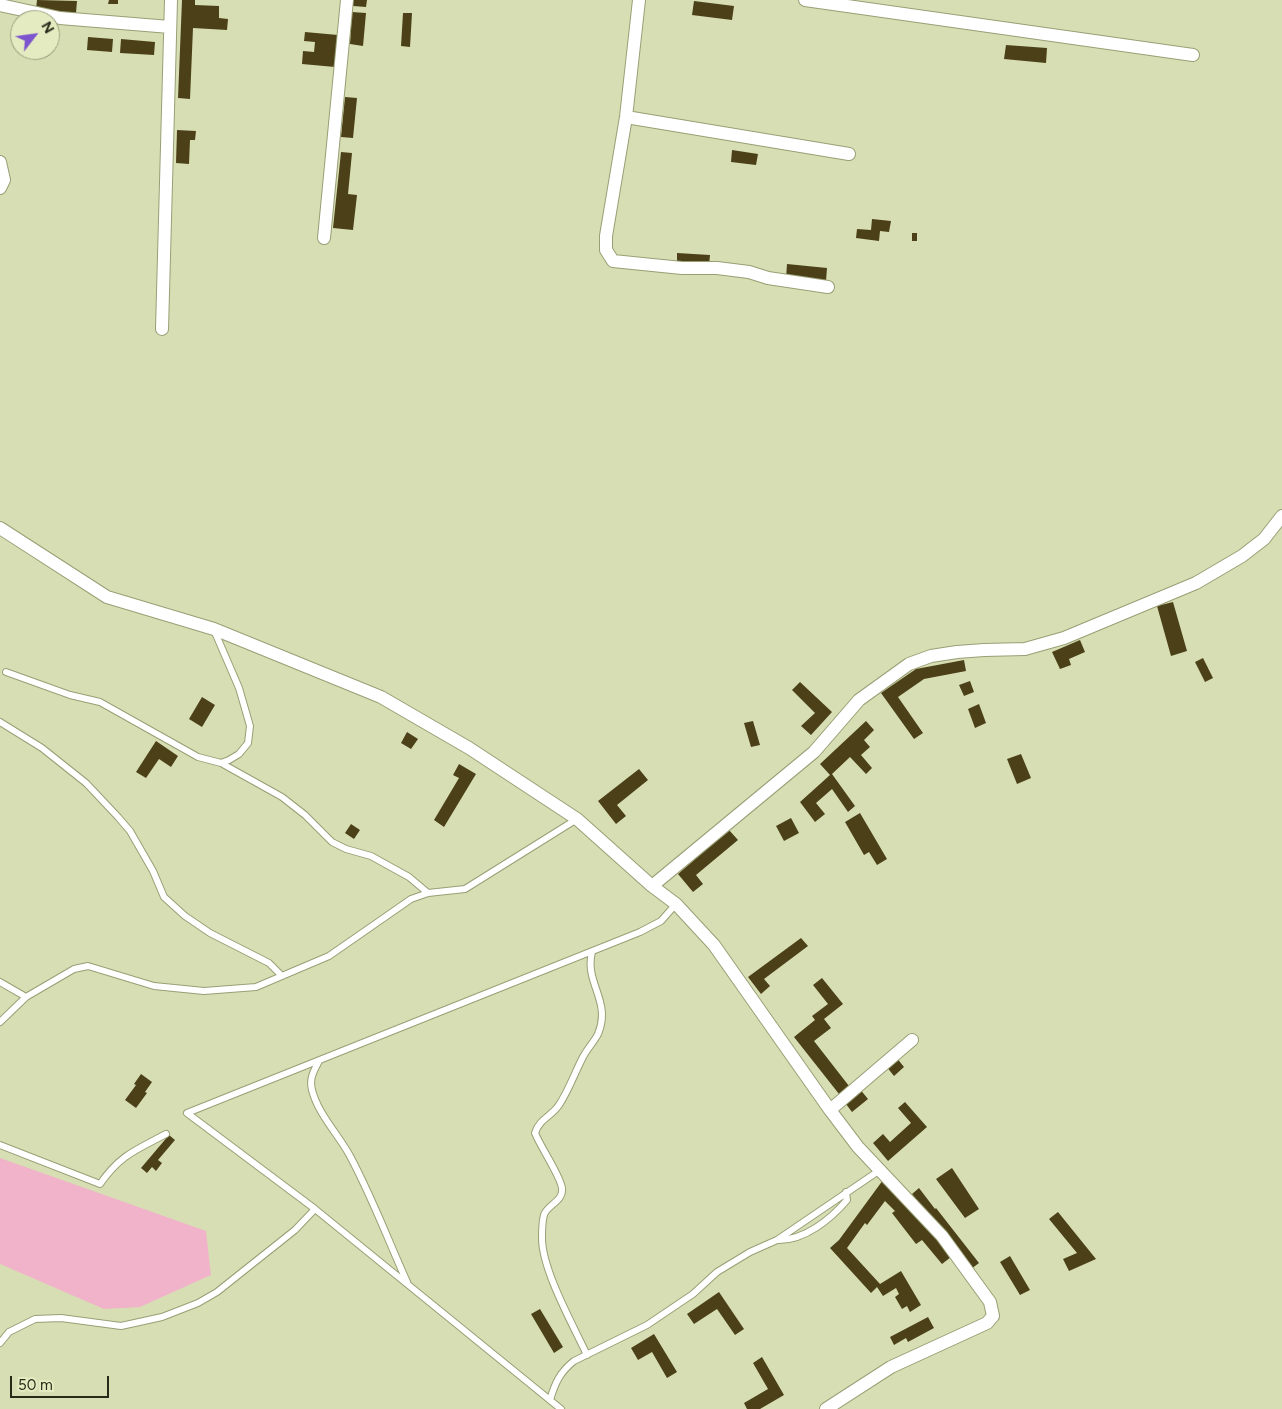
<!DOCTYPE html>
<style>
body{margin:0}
#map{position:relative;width:1282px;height:1409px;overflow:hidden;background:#d8deb3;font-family:Figtree,sans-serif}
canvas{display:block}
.north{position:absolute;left:10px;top:10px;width:50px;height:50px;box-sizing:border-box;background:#e5ebc0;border:1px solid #999e7d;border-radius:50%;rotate:60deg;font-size:14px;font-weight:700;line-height:20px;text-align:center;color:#282a19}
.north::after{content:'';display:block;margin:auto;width:18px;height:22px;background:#7c55ce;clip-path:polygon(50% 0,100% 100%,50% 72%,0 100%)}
.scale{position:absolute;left:10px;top:1376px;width:99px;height:22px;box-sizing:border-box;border:2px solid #282a19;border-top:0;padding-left:6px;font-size:15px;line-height:18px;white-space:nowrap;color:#282a19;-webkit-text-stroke:4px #e5ebc0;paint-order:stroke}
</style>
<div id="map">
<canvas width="1282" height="1409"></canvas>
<div class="north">N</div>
<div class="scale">50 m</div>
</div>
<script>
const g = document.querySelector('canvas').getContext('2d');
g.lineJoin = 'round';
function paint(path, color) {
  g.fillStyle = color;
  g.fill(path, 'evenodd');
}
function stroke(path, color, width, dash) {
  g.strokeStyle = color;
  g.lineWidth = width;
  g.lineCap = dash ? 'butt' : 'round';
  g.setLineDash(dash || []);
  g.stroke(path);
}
paint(new Path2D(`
 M0 1158 206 1231 211 1275 140 1307 104 1309 0 1264Z`), '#f0b3ca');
paint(new Path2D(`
 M37 0 77 1 76 13 36 9Z
 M109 0H118V4H108Z
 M182 0H195V5L219 6V18L228 19 227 30 193 28 190 99 178 98Z
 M353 0H367L366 7 353 6Z
 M694 1 734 6 732 20 692 15Z
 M352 12 366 13 363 46 350 44Z
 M403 13H412L410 47 401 46Z
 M305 32 338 35 335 67 302 64 303 51 314 52 315 42 304 41Z
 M88 37 113 39 112 52 87 50Z
 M121 39 155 42 154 55 120 53Z
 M1006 45 1047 48 1046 63 1004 59Z
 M345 97 357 98 353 138 341 137Z
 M177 130 196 131 195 140H190L189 164 176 163Z
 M732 150 758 154 756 165 731 162Z
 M341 152 352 153 348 194 357 195 353 230 333 228Z
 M872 219 891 221 889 232 880 231 879 241 856 238 857 229 871 230Z
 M912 233H917V241H912Z
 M677 253 710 255 709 266 677 264Z
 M787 264 827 268 826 281 786 278Z
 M1173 602 1187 651 1171 656 1157 606Z
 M1080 640 1085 652 1069 659 1071 665 1060 669 1052 652Z
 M1203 658 1213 678 1205 682 1195 662Z
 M964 660 966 671 924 679 898 697 923 733 914 739 881 693 916 669Z
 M970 681 974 692 964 696 959 685Z
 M800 682 832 712 811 735 801 726 815 713 792 690Z
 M202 697 215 705 202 727 189 719Z
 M979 704 986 723 975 728 968 709Z
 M753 721 760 745 751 747 744 723Z
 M866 721 874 730 864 740 870 747 861 755 872 768 866 774 850 757 832 774 855 806 848 812 832 789 816 803 825 814 815 822 800 802 830 775 820 764Z
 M407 732 418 739 411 749 401 743Z
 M156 741 178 756 171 767 159 759 146 778 136 772Z
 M1021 754 1031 778 1017 784 1007 759Z
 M459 764 476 774 444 827 434 820 459 778 453 775Z
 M639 769 648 780 617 805 626 816 616 824 598 801Z
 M860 813 887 859 877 865 869 852 864 855 845 822Z
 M791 818 799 833 784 841 776 826Z
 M351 824 360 830 354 839 345 833Z
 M729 830 738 840 696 875 703 884 693 892 678 874Z
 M801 938 808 946 764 979 770 986 761 994 748 977Z
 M822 978 843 1004 824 1019 831 1028 814 1041 849 1086 839 1094 794 1037 815 1020 812 1016 828 1004 813 985Z
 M896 1057 904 1067 894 1076 886 1066Z
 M141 1074 152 1082 145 1092 147 1093 136 1108 125 1100 136 1085 134 1084Z
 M859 1088 868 1099 852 1112 843 1100Z
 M905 1102 927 1127 888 1161 873 1143 883 1134 890 1142 911 1123 898 1108Z
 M169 1135 175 1140 158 1160 162 1163 156 1171 152 1167 147 1173 141 1168Z
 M952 1168 979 1209 965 1218 936 1179Z
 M883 1180 906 1202 951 1257 942 1264 922 1240 916 1244 892 1213 895 1211 885 1201 867 1225 865 1223 847 1248 880 1284 901 1271 921 1305 910 1312 907 1306 902 1309 895 1297 899 1294 896 1288 883 1296 877 1287 871 1293 830 1248 839 1240Z
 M919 1188 935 1209 936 1208 979 1263 971 1269 912 1194Z
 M1058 1212 1096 1259 1069 1271 1063 1259 1077 1253 1049 1219Z
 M1010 1256 1030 1290 1020 1295 1000 1262Z
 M719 1292 744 1329 735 1335 717 1309 694 1324 687 1314Z
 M540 1309 563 1347 554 1353 531 1314Z
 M928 1317 934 1328 908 1342 906 1338 894 1345 890 1337Z
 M654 1334 677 1372 667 1378 652 1352 638 1360 631 1348Z
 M762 1357 784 1395 760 1409H747L744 1403 768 1389 753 1363Z`), '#4b4018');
const lane = new Path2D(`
 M6 672 70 695 100 702 198 757 221 763 229 760 239 754 248 743 250 726 239 688 214 630
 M0 722 42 748 86 783 118 817 130 831 153 871 164 897 185 916 210 933 269 963 282 976
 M221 763 282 797 305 815 332 842 346 849 371 856 409 877 428 893
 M0 982 26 997 74 969 88 966 154 986 204 991 256 987 329 956 411 899 428 893 465 889 577 819
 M0 1022 26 997
 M319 1061C314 1071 309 1078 312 1090 318 1114 338 1134 350 1156 372 1197 388 1240 407 1282
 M0 1145 100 1184C120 1155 136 1150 166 1134
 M779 1240C805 1240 831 1219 847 1200L846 1192
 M0 1343 9 1332 35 1319 61 1318 121 1326 162 1317 198 1303 217 1292 295 1230 315 1209
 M587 1355C573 1325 542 1270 542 1238 542 1231 542 1222 544 1215 547 1205 564 1201 562 1188 560 1175 541 1148 535 1133 540 1118 551 1117 559 1105 569 1090 575 1072 583 1057 587 1049 594 1042 598 1034 612 1001 584 983 592 952
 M550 1400C555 1383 560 1372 574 1361L647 1325 693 1294 717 1272 750 1252 777 1240 880 1170
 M561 1409 315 1209 187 1113 640 932 661 921 676 904`);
const street = new Path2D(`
 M639 0 626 117 606 236V250L613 261 682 268H717L749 272 768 278 828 287
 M805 0 1193 55
 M0 5 60 18 170 27
 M626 117 849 154
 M0 162 4 180 0 188
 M324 238 347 0
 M162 329 171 0
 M0 528 107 597 214 629 381 697 469 748 577 819 652 886 676 904 714 945 830 1110 858 1147 942 1236 990 1302 993 1316 987 1323 891 1367 826 1409
 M652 886 814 752 859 700 909 664 931 656 957 652 984 650 1025 649 1064 638 1196 583 1242 556 1264 539 1282 516
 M830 1110 912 1040`);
stroke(lane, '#999f75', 8);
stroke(street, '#999f75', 14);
stroke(lane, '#fff', 6);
stroke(street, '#fff', 12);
</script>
